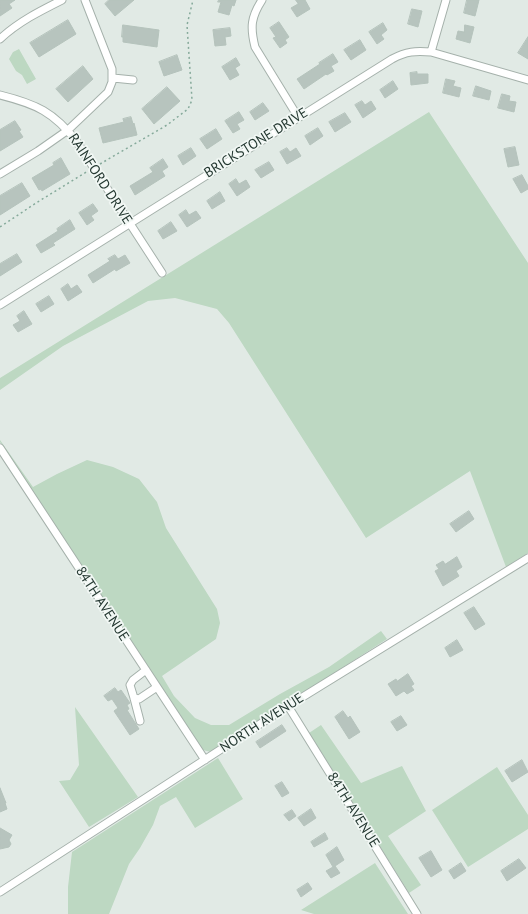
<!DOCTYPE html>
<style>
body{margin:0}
canvas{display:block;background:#e1eae5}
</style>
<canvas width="528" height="914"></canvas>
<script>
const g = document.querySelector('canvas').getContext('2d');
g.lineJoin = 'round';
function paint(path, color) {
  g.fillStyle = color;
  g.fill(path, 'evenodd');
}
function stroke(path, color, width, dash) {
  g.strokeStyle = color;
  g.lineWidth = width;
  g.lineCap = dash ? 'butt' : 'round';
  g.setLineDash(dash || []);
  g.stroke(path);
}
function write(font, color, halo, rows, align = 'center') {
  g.font = font + ' "PT Sans",sans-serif';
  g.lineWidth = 3.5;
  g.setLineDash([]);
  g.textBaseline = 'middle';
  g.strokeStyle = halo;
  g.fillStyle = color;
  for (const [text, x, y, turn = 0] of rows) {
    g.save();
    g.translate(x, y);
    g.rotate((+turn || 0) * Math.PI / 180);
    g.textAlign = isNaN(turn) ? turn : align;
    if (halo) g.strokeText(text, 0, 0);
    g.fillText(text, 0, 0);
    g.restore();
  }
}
paint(new Path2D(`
 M19 49 36 79 27 84 22 75 16 71 9 59 13 52Z
 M429 112 528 263V553L506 567 470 471 366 538 229 323 217 309 175 298 148 301 63 346 0 390V378Z
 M0 440 33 487 57 474 87 460 113 467 139 479 157 502 166 528 217 609 220 623 216 639 162 676 174 696 195 718 211 725H229L280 694 329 667 381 631 387 639 211 752 199 749 0 442Z
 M75 707 138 797 89 827 59 781 70 780 79 765Z
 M321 725 361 783 402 766 426 811 388 836 421 885 409 893 309 733Z
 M218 758 243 799 195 828 176 797 160 806 153 825 140 848 129 864 109 914H68V887L72 852Z
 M497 767 528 815V829L468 867 432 810Z
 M375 863 408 914H314L301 910Z`), '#bdd8c2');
const building = new Path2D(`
 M0 0H15L9 4 12 8 0 16Z
 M109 0H134L115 16 105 4Z
 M219 0H236L234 6 232 5 229 15 218 12 221 2H218Z
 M296 0H305L310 9 297 17 291 8 298 4Z
 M467 0H479L475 16 464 13Z
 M412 9 422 11 418 27 408 24Z
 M68 20 76 34 39 57 30 43Z
 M279 22 289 37 285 40 287 43 280 48 273 38 276 37 270 28Z
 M383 23 387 30 381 35 384 39 377 44 369 32Z
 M123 25 159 30 157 47 123 42V37H122Z
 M465 25 474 27 470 43 456 39 458 31 464 32Z
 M230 28 231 36 225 37 226 45 215 46 213 30Z
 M528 37V59L518 53Z
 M360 40 366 50 351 60 344 50Z
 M333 54 338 62 331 66 334 71 327 75 326 74 304 89 297 79 320 64 319 63Z
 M177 55 182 70 164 76 159 62Z
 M236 58 240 65 235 68 239 75 230 80 222 67Z
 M83 66 93 79 68 102 56 89Z
 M417 72V74H428V83L411 85 410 73Z
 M446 79 455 81 453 86 461 88 459 97 443 93Z
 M393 81 398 89 385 98 380 90Z
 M476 86 491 91 489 100 473 96Z
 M167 87 180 101 154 124 142 109Z
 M502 94 510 96 509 101 516 102 514 112 498 108Z
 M362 101 365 105 371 101 376 109 363 118 355 105Z
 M263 103 269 111 255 120 250 112Z
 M239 112 244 120 237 124 240 129 233 133 225 121Z
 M345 113 351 122 335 132 329 122Z
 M131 117 133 124 134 123 137 135 103 143 99 128 124 122 123 119Z
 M15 121 21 130 19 131 23 137 0 151V130Z
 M318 128 323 136 310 145 305 136Z
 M216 129 222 139 207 149 200 139Z
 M515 147 519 165 508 167 504 149Z
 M191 148 196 156 183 165 178 156Z
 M287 148 290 152 296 148 301 156 287 164 280 152Z
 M61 158 70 174 42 191 41 189 39 190 32 178 54 165 53 163Z
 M163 159 168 167 162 171 165 176 135 195 130 186 153 172 150 168Z
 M269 162 274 170 261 178 255 170Z
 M522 175 528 186V189L521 193 513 179Z
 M236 179 239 184 246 180 250 187 237 196 229 184Z
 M22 183 30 196 0 215V196Z
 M220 192 225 201 212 209 207 201Z
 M93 204 98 211 91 216 94 220 87 225 79 213Z
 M186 210 189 215 196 211 201 218 187 227 179 215Z
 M70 220 75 229 53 243 55 245 41 253 36 245 58 231 57 229Z
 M171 222 177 231 163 239 158 231Z
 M17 254 22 262 0 276V264Z
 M115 255 118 259 125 255 130 263 116 271 115 269 93 283 88 275 110 261 108 259Z
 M68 284 71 289 77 285 82 292 68 301 61 289Z
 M49 296 54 304 41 312 36 304Z
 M24 311 32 324 18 332 13 325 20 321 17 316Z
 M469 511 474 519 456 532 450 524Z
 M457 557 462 567 456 571 459 576 443 586 435 571 439 569 436 565 443 561 445 564Z
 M474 607 485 624 475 630 464 613Z
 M457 640 463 650 450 657 445 648Z
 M408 674 414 684 411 686 414 690 407 694 404 691 396 696 388 684 396 679 397 681Z
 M115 688 118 692 121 690 130 703 127 705 129 709 127 710 139 729 130 735 114 711 118 708 112 699 108 701 104 696Z
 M343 711 348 718 350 716 360 732 349 739 335 717Z
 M401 716 407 725 397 731 391 722Z
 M282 725 286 731 260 748 256 742Z
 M522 760 528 772 512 782 505 771Z
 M282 782 289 793 282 797 275 786Z
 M0 788 6 803H5L7 809 0 812Z
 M311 809 316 818 304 826 298 818Z
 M292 810 296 816 289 821 284 815Z
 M0 828 12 835 9 840 11 844 9 847 0 849Z
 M325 833 328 839 314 847 311 842Z
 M337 847 344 860 335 866 340 873 331 878 326 871 333 867 326 855Z
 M431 851 442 870 431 877 419 858Z
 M519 859 526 868 507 881 501 871Z
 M461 863 466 871 454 879 449 871Z
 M308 883 312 889 301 897 297 890Z`);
paint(building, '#b7c4be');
stroke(building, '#b5c3bc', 1);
const minor = new Path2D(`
 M262 0C251 17 250 27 255 47L298 117
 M0 39C18 22 40 11 62 0
 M431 52 446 0
 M113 78 133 80
 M0 95C36 104 54 112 77 142L162 273
 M0 174 38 151 68 130 108 92 112 82V69L85 0
 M0 305 392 59C407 51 415 51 431 52L528 80
 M0 448 205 760
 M134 698 139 699 157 687
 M288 706 417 914
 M140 721 134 698 130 685 133 680 146 670
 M0 892 288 706 528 558`);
stroke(minor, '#a5b1ab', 9);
stroke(new Path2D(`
 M100 164 167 125 188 109 192 100 187 25 193 0
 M0 227 36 203 88 171`), '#86aa9b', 1.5, [2, 3]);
stroke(minor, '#fff', 7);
write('14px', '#243831', '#f1f7f4', [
 ["BRICKSTONE DRIVE",256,143,-32],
 ["RAINFORD DRIVE",100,179,57],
 ["84TH AVENUE",102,604,57],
 ["NORTH AVENUE",262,723,-33],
 ["84TH AVENUE",353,810,58]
]);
</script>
